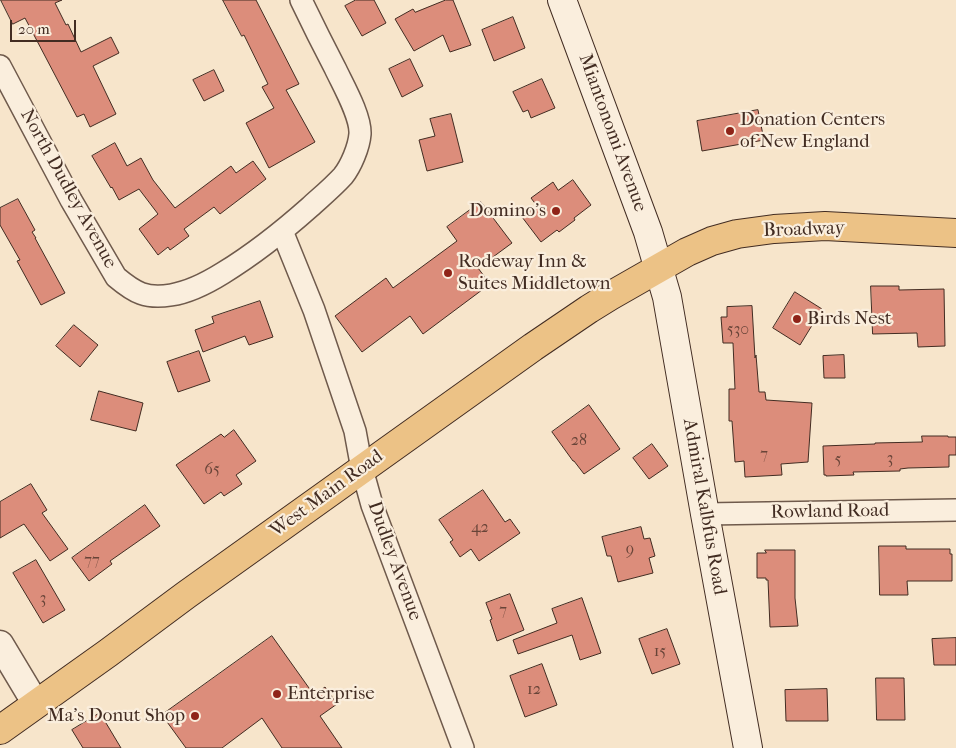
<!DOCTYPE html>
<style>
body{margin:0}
#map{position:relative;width:956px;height:748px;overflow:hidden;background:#f7e5cb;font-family:"IM FELL French Canon",serif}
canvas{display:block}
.scale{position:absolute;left:10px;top:20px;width:66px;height:22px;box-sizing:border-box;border:2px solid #422c22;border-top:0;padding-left:6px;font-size:15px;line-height:18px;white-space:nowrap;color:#422c22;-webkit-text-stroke:4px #faeedd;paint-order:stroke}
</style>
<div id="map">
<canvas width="956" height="748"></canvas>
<div class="scale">20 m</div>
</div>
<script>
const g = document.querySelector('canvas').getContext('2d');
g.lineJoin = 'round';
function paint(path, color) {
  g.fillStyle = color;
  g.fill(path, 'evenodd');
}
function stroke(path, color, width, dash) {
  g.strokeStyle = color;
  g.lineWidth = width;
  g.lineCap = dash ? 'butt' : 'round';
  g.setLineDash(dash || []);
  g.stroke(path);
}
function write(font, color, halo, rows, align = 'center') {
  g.font = font + ' "IM FELL French Canon",serif';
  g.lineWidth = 4.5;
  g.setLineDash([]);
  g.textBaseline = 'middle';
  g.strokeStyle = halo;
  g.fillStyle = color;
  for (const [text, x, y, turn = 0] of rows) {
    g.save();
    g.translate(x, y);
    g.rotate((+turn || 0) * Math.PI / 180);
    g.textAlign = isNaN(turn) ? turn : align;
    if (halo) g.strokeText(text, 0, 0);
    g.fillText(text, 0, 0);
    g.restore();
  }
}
const building = new Path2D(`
 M1 0H62L55 3 66 25 68 24 81 52 111 37 119 53 93 66 116 114 90 127 84 114 77 117 25 18 13 24Z
 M223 0H256L299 84 286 90 315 142 269 168 246 123 274 108 262 87 268 84 244 35 242 36Z
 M356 0H374L386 23 362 36 345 6Z
 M446 0H453L471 45 450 52 443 35 414 51 395 19 413 9 415 12Z
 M513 17 525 48 494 61 482 30Z
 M410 59 423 86 402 97 389 69Z
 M214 70 224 91 204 101 193 80Z
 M542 79 555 108 531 118 528 110 523 112 513 92Z
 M758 110 764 140 702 151 697 121Z
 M451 114 463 162 427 171 419 140 435 136 430 119Z
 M115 143 127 166 141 158 153 180 175 208 231 166 236 173 253 161 266 179 220 214 214 207 184 229 189 236 170 250 168 247 158 255 139 229 158 214 139 189 119 200 112 187 111 188 92 156Z
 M573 180 591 205 574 218 575 220 559 232 557 230 541 242 522 217 537 206 531 198 553 182 558 190Z
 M18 199 35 230 32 232 36 238H35L65 293 41 305 17 261 20 260 0 225V208Z
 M481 202 512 243 478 268 490 284 423 334 410 316 362 352 335 316 386 278 393 288 457 241 447 227Z
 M871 286H899V290L944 289 945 346 918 347 917 333 873 334Z
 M795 292 822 309 800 345 773 328Z
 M260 301 273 337 249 345 245 336 203 352 195 330 214 323 212 317Z
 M752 306 755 358 756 355 759 392H765L766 400 812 403 808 462 781 464 782 475 745 477 744 461 735 462 732 421H729V389H735L733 343H723L721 317H727V307Z
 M74 325 98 345 80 367 56 346Z
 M199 351 210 381 178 392 167 362Z
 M844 355 845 378H824L823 356Z
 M99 391 143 403 136 431 91 420Z
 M589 405 620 449 584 474 574 461H573L552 432Z
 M234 430 256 461 236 475 242 484 224 496 221 492 204 504 176 465 221 434 224 437Z
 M922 436H948V437H956V455H949V467L908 468 900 469V471L853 472 854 475 826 476V475H824L823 446 875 444V443L922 442Z
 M652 444 668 466 649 479 633 458Z
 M31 484 47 510 42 513 68 549 50 561 24 524 0 538V502Z
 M483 490 505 522 510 519 520 533 479 561 471 549 460 557 450 542 453 540 439 520Z
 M145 505 160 526 110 561 112 564 89 581 72 558Z
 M641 527 644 539 650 538 655 556 649 558 653 573 618 582 611 556H607L602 537Z
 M879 546H906V549H950V554H952V581H907L908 595H880Z
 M765 550H795V598L798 626 770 627 768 580H766V578H757V553H766Z
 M36 560 65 610 43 623 13 573Z
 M510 594 524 630 497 641 490 620 492 619 486 603Z
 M582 598 601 653 580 660 572 635 518 654 513 640 557 623 552 609Z
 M667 629 680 664 652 674 639 639Z
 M272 636 314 695 325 687 337 704 320 716 342 748H282L262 718 222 748H186L162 715Z
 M956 638V665H934L932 639Z
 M542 664 557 705 525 717 510 676Z
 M876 678H904L905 720H877Z
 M827 689 828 721H786L785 690Z
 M100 713 121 748H83L72 730Z`);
paint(building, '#dc8d7b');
stroke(building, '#422c22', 1);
const minor = new Path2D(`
 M0 66 71 200 116 277C135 293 146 299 171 295 190 292 207 283 223 273 254 254 283 231 310 207 321 197 333 187 343 176 351 166 359 147 360 134 361 116 343 85 335 68 323 45 312 23 301 0
 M282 231 314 310 355 431 362 469 372 505 463 748
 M705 514 956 510`);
const tertiary = new Path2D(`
 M0 644 36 704`);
const secondary = new Path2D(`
 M562 0 648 232 667 297 705 514 748 748`);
const primary = new Path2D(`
 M0 730 108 653 186 595 533 347 589 309 610 296 687 252 712 241 737 234 774 229 825 226 956 233`);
stroke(minor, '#6f5a4c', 24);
stroke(tertiary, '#6f5a4c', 29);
stroke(secondary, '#422c22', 30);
stroke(primary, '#422c22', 30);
stroke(minor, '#faeedd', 21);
stroke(tertiary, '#faeedd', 26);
stroke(secondary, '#faeedd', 28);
stroke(primary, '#ecc286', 28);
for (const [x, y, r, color] of [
 [730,131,5,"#8f2418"],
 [556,211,5,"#8f2418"],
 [448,273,5,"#8f2418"],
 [797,319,5,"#8f2418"],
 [277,694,5,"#8f2418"],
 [195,716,5,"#8f2418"]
]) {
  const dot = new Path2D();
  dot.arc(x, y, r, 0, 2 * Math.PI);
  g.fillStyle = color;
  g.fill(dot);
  stroke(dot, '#faeedd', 2);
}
write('16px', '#684438', null, [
 ["530",738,330],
 ["28",579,441],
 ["7",764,455],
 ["3",890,459],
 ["5",838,460],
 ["65",212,470],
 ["42",480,528],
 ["9",630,550],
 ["77",92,561],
 ["3",43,599],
 ["7",503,611],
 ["15",660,652],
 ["12",534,690]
]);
write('19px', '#422c22', '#faeedd', [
 ["Donation Centers",740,120],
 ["of New England",740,142],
 ["Domino's",546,211,"right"],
 ["Rodeway Inn &",458,262],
 ["Suites Middletown",458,284],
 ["Birds Nest",807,319],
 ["Enterprise",287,694],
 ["Ma's Donut Shop",185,716,"right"]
], 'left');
write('19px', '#422c22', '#faeedd', [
 ["Miantonomi Avenue",612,133,70],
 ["North Dudley Avenue",68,189,61],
 ["Broadway",804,230,-2],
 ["West Main Road",327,494,-36],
 ["Admiral Kalbfus Road",704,507,80],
 ["Rowland Road",830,512,-1],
 ["Dudley Avenue",394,561,70]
]);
</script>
